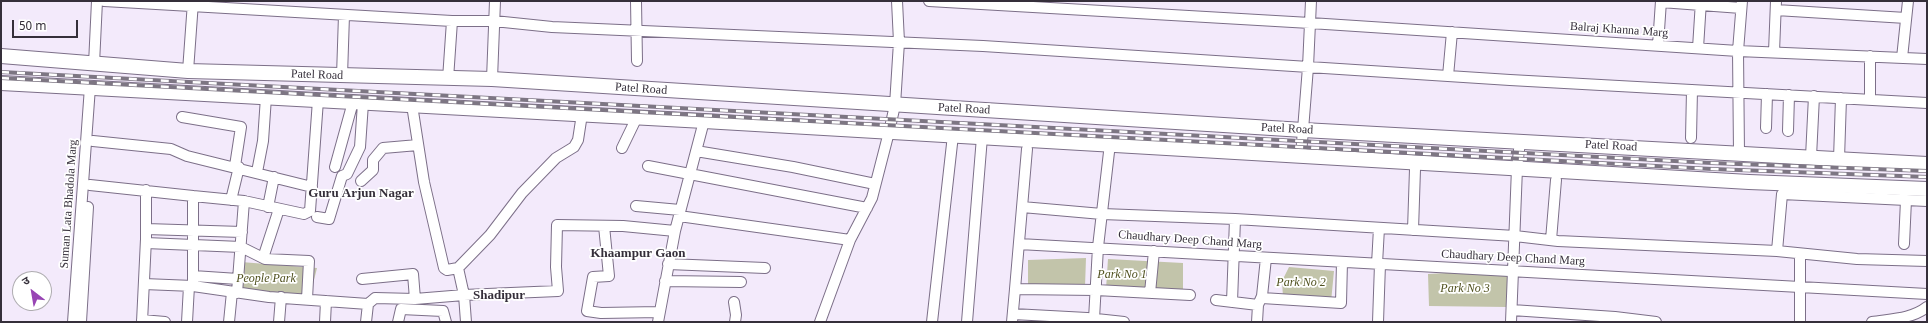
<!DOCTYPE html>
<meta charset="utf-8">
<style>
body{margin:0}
#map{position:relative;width:1928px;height:323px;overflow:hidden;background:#f3eafb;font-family:Georgia,"Noto Sans Devanagari",serif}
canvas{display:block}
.frame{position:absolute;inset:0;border:2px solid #352f3a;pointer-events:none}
.north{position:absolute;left:12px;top:271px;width:40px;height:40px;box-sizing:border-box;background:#fff;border:1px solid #aeacb0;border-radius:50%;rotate:329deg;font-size:11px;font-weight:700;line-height:16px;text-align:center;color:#352f3a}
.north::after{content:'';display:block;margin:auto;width:14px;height:18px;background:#9845b4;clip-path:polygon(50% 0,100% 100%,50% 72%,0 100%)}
.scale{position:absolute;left:12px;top:20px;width:66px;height:18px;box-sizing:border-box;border:2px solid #352f3a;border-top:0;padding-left:5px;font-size:12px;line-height:14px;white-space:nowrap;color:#352f3a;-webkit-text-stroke:3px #fff;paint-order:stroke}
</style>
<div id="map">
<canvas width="1928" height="323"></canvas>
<div class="frame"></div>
<div class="north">उ</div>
<div class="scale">50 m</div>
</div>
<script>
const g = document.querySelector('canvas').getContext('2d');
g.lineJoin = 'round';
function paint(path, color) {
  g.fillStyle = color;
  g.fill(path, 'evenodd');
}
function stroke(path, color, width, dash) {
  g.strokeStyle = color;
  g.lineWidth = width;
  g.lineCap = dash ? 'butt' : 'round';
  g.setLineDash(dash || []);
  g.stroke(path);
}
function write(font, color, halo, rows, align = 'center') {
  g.font = font + ' Georgia,serif';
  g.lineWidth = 3.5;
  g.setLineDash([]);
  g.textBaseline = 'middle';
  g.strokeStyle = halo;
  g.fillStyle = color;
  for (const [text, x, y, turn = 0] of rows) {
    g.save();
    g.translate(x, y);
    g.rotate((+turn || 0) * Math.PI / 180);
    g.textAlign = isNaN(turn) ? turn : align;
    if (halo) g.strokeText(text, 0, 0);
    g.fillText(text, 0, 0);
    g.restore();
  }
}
paint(new Path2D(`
 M1086 258 1085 287H1028V260Z
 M1108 259 1183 263V291L1106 289Z
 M241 262 317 268 310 296 239 294Z
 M1289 267 1334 271 1331 302 1283 297 1282 281Z
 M1464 272 1510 273 1507 307 1429 306 1428 274Z`), '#c2c4aa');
const street = new Path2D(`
 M104 1 452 21H494L552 27 983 46 1510 80 1927 103
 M636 1 637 61
 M929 1 1310 23 1738 51 1927 59
 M1661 2 1741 8
 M1776 10 1906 18
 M1658 45 1661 1
 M1698 48 1701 1
 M1774 52 1776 1
 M1870 56V100
 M1902 58 1908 1
 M94 64 97 1
 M188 71 193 2
 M342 76 344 15
 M1448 76 1452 32
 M448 79 452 21
 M492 79 495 1
 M412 105 424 182 444 268 447 270 458 268 464 295 466 322
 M182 117 241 127 235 166
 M1766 128 1767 94
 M1788 131 1789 95
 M1691 138 1692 90
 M93 141 171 149 187 156 312 187
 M622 148 637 117
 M1027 149 1015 289 1096 290 1190 295
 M696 151 793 167 875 184
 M1739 153 1738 51 1742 1
 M1301 155 1308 67 1311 1
 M1811 157 1814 96
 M1839 159 1841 98
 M648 166 867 208
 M335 167 353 102
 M257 172 263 141 266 97
 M361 181 373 170V160L383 148 418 145
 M90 185 193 196
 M231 200 239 167
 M636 206 680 210
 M268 207 274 177
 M1022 207 1102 214 1235 219 1515 236 1558 241 1777 251 1782 194 1927 201
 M679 216 850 240
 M317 217 329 219 342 176 347 174 360 147 363 103
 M604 226 609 276 593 277 587 311 601 313 659 312
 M146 229 242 232
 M1413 230 1415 169
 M1551 240 1556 180
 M146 243 241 247 265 259 309 261 307 299
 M1019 244 1927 294
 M1904 244 1906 200
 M1777 251 1857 259 1927 261
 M263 258 279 209
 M668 264 765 268
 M1377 264 1379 228
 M458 268 490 235 522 193 556 158 574 147 578 140 582 114
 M193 276 238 279
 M362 279 413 274 415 299
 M665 281 741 282
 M144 284 193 286 269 297 368 304
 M193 286V196L244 201 304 214 310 211 318 100
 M237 293 244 201
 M1150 293 1154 251
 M1262 298 1341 303 1342 262
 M1216 300 1258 305
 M734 302 736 315 735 322
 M1232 302 1235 219
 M1512 310 1615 317 1656 322
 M1013 314 1087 318 1124 322
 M1094 319 1098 247 1109 152
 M142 320 165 322
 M73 322 90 87
 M81 322 88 207
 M142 322 146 239V190
 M187 322 189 286
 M229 322 232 292
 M279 322 281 297
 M325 322 326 301
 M366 322 368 304 375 298 415 299 464 295 558 291 556 267 557 225 623 226 675 231
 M398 322 401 309 443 311 446 322
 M658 322 675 231 704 121
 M820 322 850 240 872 198 889 132 895 105 899 42 897 1
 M932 322 953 135
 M967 322 982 137
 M1012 322 1015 289
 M1257 322 1258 305 1262 296 1266 258
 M1378 322 1380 264
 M1511 322 1517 168 1520 141
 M1800 322V254
 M1872 322C1890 319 1912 319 1927 307`);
const secondary = new Path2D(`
 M1 56 188 71 492 79 1303 130 1927 164
 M1 83 704 121 1749 182 1927 189`);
stroke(street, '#7c6f88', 12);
stroke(secondary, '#7c6f88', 16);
stroke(street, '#fff', 10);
stroke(secondary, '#fff', 14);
const rail = new Path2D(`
 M1 72 1712 163 1927 171
 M1 78 1712 169 1927 177`);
stroke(rail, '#7d7683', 4);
stroke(rail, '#fff', 2.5, [8]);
write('12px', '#352f3a', '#fff', [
 ["Balraj Khanna Marg",1619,30,4],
 ["Patel Road",317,75,2],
 ["Patel Road",641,89,4],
 ["Patel Road",964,109,3],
 ["Patel Road",1287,129,3],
 ["Patel Road",1611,146,3],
 ["Suman Lata Bhadola Marg",69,204,-86],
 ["Chaudhary Deep Chand Marg",1190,240,4],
 ["Chaudhary Deep Chand Marg",1513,258,3]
]);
write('italic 12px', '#4f501e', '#fff', [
 ["Park No 1",1122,275],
 ["People Park",266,279],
 ["Park No 2",1301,283],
 ["Park No 3",1465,289]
]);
write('bold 13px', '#352f3a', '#fff', [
 ["Guru Arjun Nagar",361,194],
 ["Khaampur Gaon",638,254],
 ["Shadipur",499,296]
]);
</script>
